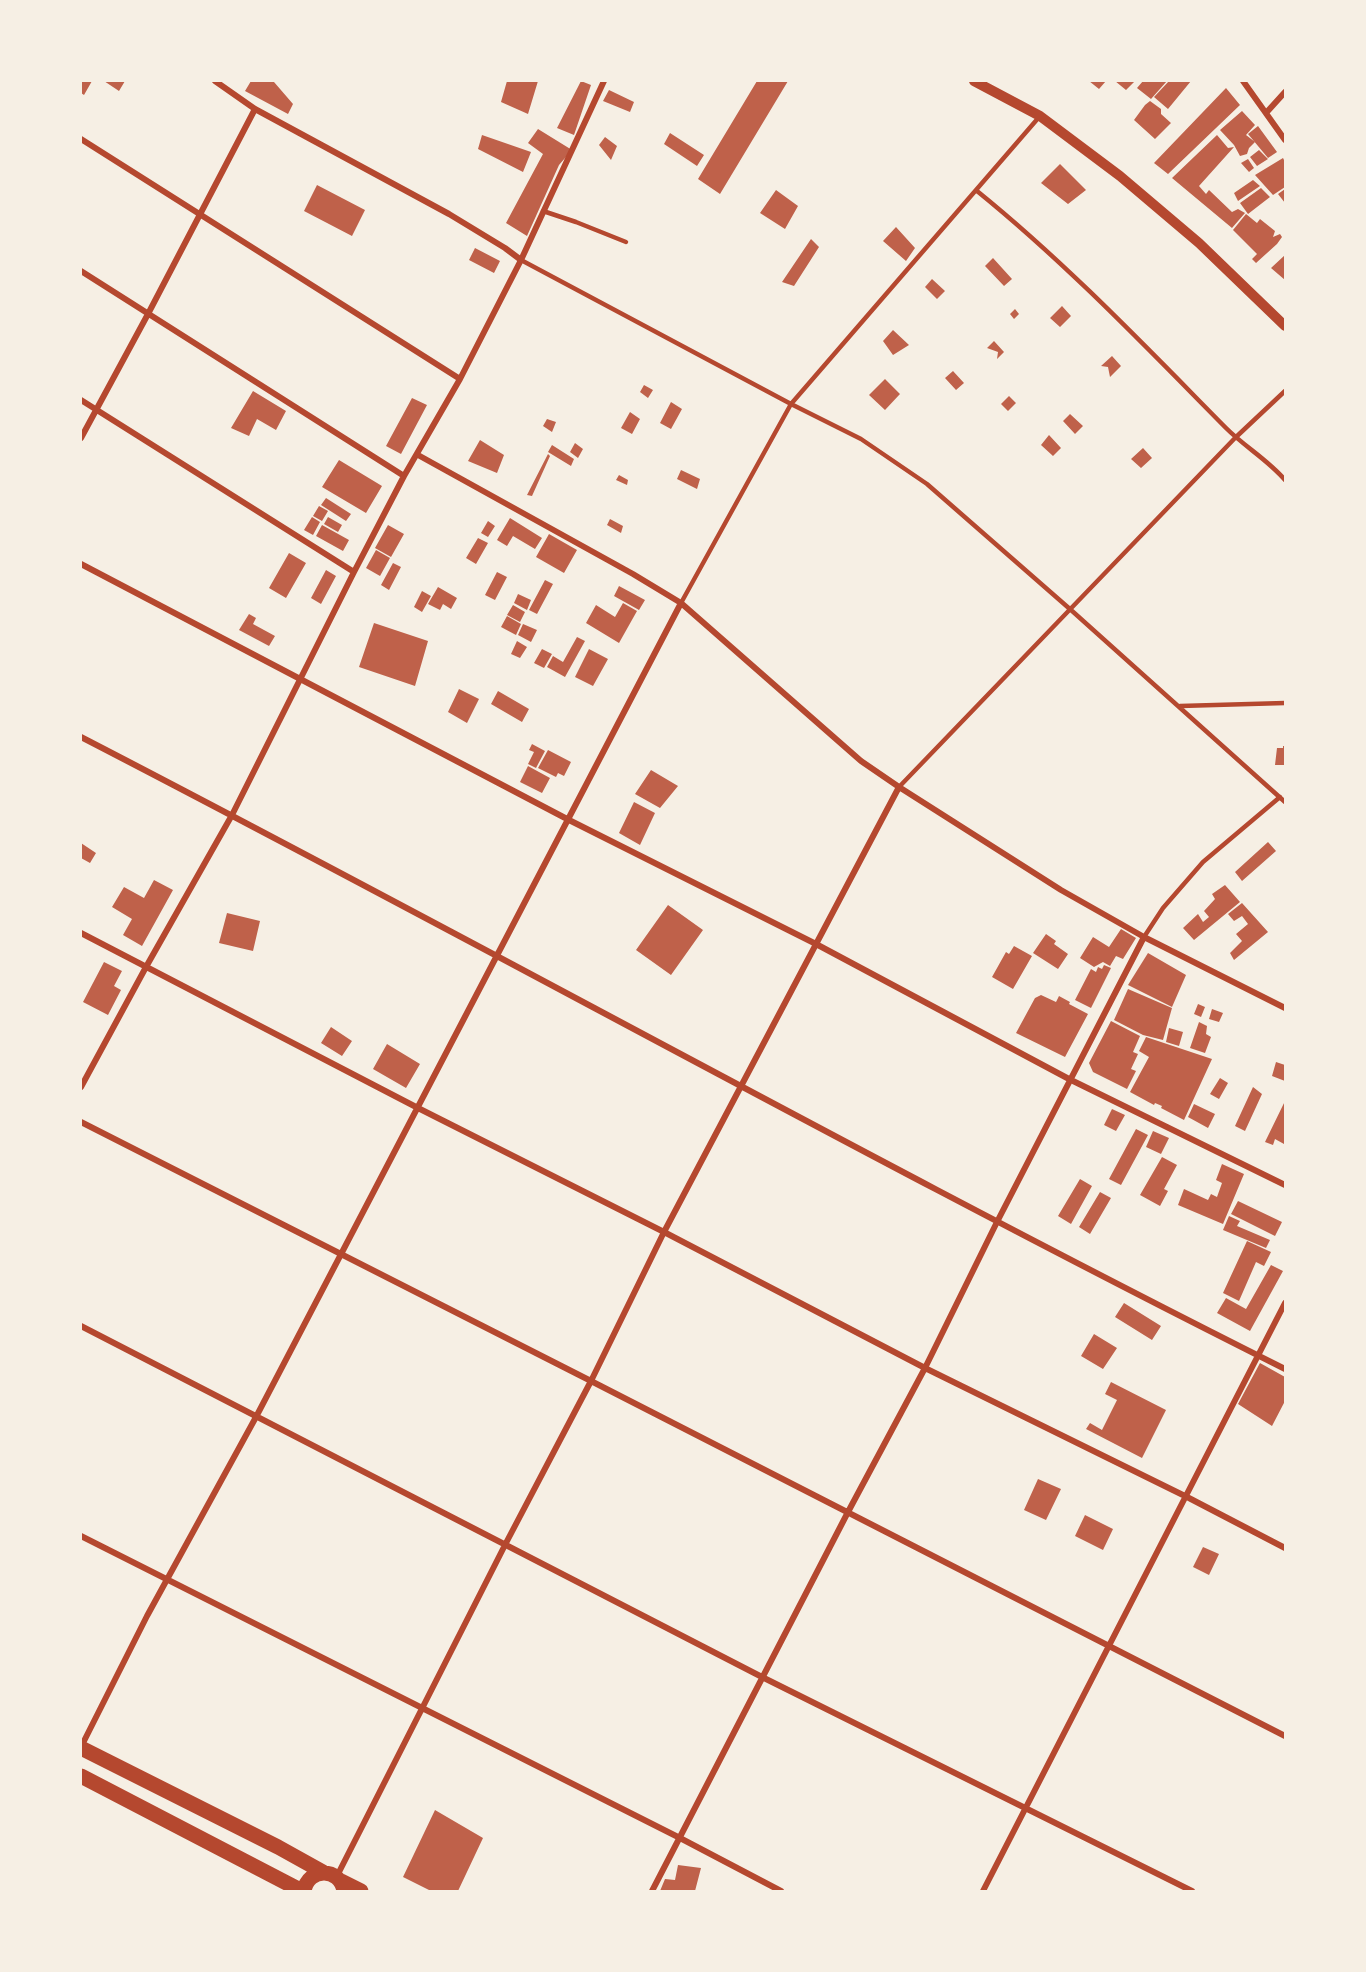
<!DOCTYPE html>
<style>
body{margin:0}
#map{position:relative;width:1366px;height:1972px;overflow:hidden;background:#f6efe4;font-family:Raleway,sans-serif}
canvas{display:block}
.frame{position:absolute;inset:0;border:82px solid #f6efe4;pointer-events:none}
</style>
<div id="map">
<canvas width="1366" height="1972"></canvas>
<div class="frame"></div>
</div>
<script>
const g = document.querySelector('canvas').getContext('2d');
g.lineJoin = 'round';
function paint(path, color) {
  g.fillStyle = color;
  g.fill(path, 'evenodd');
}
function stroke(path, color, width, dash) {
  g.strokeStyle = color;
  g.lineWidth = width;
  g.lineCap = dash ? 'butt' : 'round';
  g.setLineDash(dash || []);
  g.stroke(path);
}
paint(new Path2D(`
 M81 81H92L84 95 81 93Z
 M104 81H125L119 91Z
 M251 81 274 82 293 104 288 114 245 91Z
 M507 81H538L528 114 501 102Z
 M581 81 591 85 574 135 557 128Z
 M757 81H788L720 194 698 179Z
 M1089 81H1106L1099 89Z
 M1115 81H1135L1126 90Z
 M1143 81H1167L1151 99 1137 88Z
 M1169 81H1191L1168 109 1154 97Z
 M1226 88 1240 105 1168 174 1154 163Z
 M609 90 634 102 630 112 603 101Z
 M1150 101 1161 109V114L1171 123 1155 139 1134 120 1145 105Z
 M1242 111 1255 125 1246 135 1255 142 1249 148 1247 154 1240 156 1234 145 1220 130Z
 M1258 126 1277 152 1268 158 1248 134Z
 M538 129 572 150 559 165 527 236 506 223 543 154 528 143Z
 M670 133 704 155 697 166 664 144Z
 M482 135 531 152 523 172 478 149Z
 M1217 135 1228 148 1234 147 1199 186 1206 194 1209 190 1232 212 1238 209 1245 213 1232 228 1172 178Z
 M605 137 617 146 611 160 599 145Z
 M1259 150 1268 159 1257 166 1250 157Z
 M1283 158 1285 162V187L1273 195 1255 175Z
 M1248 159 1254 168 1249 172 1241 163Z
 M1060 164 1086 190 1068 204 1041 183Z
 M1253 180 1260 186 1238 201 1234 193Z
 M317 185 365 210 352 236 304 211Z
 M1261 188 1270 197 1248 214 1240 203Z
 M1285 189V203L1278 194Z
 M776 190 798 206 785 229 760 213Z
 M1246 214 1257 223 1260 219 1275 231 1273 237 1280 234 1282 237 1277 244 1256 263 1252 259 1257 254 1233 230Z
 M896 227 915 248 906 261 883 241Z
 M811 239 819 247 794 286 782 282Z
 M475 248 500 261 494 273 469 260Z
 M1285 255V280L1271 268Z
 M993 258 1012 279 1004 286 985 266Z
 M932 279 945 291 937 299 925 287Z
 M1062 306 1071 316 1060 327 1050 318Z
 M1015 309 1019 314 1014 319 1010 314Z
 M893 330 909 345 893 355 883 341Z
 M994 341 1004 352 997 359 998 352 987 348Z
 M1112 356 1121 366 1110 377 1108 367 1101 366Z
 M953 371 964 383 956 390 945 378Z
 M885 379 900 394 885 410 869 395Z
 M644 385 653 390 648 398 640 392Z
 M253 391 286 411 276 430 257 419 249 436 231 428Z
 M1009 396 1016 403 1008 411 1001 404Z
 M412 398 427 405 401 454 386 446Z
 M671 402 682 409 671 429 660 423Z
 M630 412 640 419 632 434 621 428Z
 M1070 414 1083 426 1075 434 1063 421Z
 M547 419 556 422 552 432 543 426Z
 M1049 435 1061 448 1053 456 1041 445Z
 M480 440 504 455 497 473 468 461Z
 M575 443 583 449 578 458 570 452Z
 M552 445 574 459 571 466 548 452Z
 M1143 448 1152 458 1141 468 1131 459Z
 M548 454 550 456 532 496 527 495Z
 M339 460 382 486 366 513 322 487Z
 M681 470 700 479 697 489 677 479Z
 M619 475 628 480 627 485 616 480Z
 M326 498 351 514 346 521 321 505Z
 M319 506 328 511 322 521 313 516Z
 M312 517 320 522 313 535 304 530Z
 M328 517 342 525 338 532 324 524Z
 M510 518 542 538 535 549 513 536 507 546 497 540Z
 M610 519 623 526 621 533 607 525Z
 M488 521 495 526 488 537 481 533Z
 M322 525 349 540 343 551 316 536Z
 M388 525 404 534 391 557 375 548Z
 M549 534 577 550 564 573 536 557Z
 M478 538 488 543 476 564 466 558Z
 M376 550 390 558 380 576 366 568Z
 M289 553 306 563 286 598 269 588Z
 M393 563 401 567 389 590 381 585Z
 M326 570 336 576 321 604 311 598Z
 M497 572 507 577 495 600 485 595Z
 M545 580 553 584 537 614 529 610Z
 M619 586 645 600 639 610 614 596Z
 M438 587 457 598 451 609 443 604 440 610 428 604Z
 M422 591 431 596 422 612 414 607Z
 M518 594 531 600 527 610 514 603Z
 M623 603 637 611 619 643 586 623 596 605 615 617Z
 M513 605 525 612 520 622 507 615Z
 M249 614 256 618 253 624 275 636 269 646 239 630Z
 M507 616 521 624 516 635 501 627Z
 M374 623 428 641 415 686 359 667Z
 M523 624 537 630 531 642 518 635Z
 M577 637 585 641 565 677 547 667 553 656 563 662Z
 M517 641 527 647 520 658 511 654Z
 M542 649 552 654 544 668 534 663Z
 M589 649 608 659 593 686 575 677Z
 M459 689 479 699 467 723 448 712Z
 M498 691 529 709 522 722 491 704Z
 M532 744 545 751 536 768 528 764 534 752 529 750Z
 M1283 746H1285V765H1275L1277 748H1283Z
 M548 750 571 762 564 776 558 773 556 777 538 768Z
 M528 766 550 778 542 793 520 782Z
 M651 770 678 786 660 808 635 794Z
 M634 802 655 813 640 845 619 833Z
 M1268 842 1276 851 1242 881 1235 872Z
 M81 843 96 853 90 863 81 858Z
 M154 880 173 890 142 946 123 935 132 919 112 907 124 887 144 898Z
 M1225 885 1240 902 1194 940 1183 928 1198 914 1203 922 1209 917 1204 911 1215 899 1212 894Z
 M1242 903 1268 932 1234 960 1230 953 1242 941 1236 934 1248 924 1242 916 1234 921 1228 914Z
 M668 905 703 930 671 975 636 950Z
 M227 913 260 921 253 951 219 943Z
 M1121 929 1136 938 1123 959 1116 956 1110 966 1103 962 1094 967 1080 958 1093 937 1109 947Z
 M1046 934 1056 941 1054 944 1068 954 1058 969 1033 953Z
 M1014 946 1032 956 1013 989 992 977 1006 952 1009 954Z
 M1148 953 1186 975 1172 1007 1128 985Z
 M104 962 122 971 114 986 121 990 108 1015 83 1002Z
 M1104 965 1111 968 1091 1008 1075 1000 1091 969 1096 972 1098 967 1102 969Z
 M1128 989 1172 1008 1163 1040 1143 1035 1114 1020Z
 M1041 995 1056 1002 1059 996 1070 1002 1069 1004 1088 1014 1065 1057 1016 1033 1035 998Z
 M1198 1004 1205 1007 1201 1017 1194 1014Z
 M1212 1009 1223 1013 1219 1022 1209 1019Z
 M1111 1021 1140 1036 1133 1052 1138 1054 1131 1069 1136 1071 1127 1089 1093 1072 1089 1063Z
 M1199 1022 1207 1026 1206 1034 1211 1037 1205 1053 1190 1048Z
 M331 1027 352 1041 342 1056 321 1043Z
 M1169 1028 1183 1032 1179 1046 1166 1042Z
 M1146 1037 1212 1059 1184 1120 1161 1108 1162 1106 1155 1103 1154 1105 1130 1092 1149 1057 1139 1051Z
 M387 1044 420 1064 406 1088 373 1069Z
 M1276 1062 1285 1065V1081L1272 1076Z
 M1220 1078 1228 1083 1219 1099 1210 1094Z
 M1253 1087 1262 1094 1245 1131 1235 1126Z
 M1285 1101V1143L1284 1144 1275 1139 1273 1145 1265 1142Z
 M1194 1104 1215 1114 1208 1128 1188 1117Z
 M1112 1109 1125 1115 1116 1131 1104 1125Z
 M1136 1129 1148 1135 1121 1185 1109 1179Z
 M1153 1131 1169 1138 1161 1154 1146 1147Z
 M1162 1157 1177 1165 1164 1189 1168 1191 1160 1206 1140 1195Z
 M1222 1164 1244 1174 1223 1224 1178 1205 1184 1189 1208 1200 1211 1194 1217 1197 1222 1183 1216 1180Z
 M1080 1179 1092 1186 1071 1224 1058 1216Z
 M1100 1192 1111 1198 1090 1234 1079 1227Z
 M1238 1201 1282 1222 1275 1236 1231 1214Z
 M1229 1216 1240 1221 1237 1226 1270 1240 1266 1248 1223 1230Z
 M1247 1241 1271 1252 1264 1266 1256 1262 1239 1301 1223 1293Z
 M1271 1265 1283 1271 1250 1331 1217 1313 1226 1298 1246 1309Z
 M1124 1303 1161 1326 1152 1340 1115 1317Z
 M1094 1334 1117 1348 1103 1369 1081 1356Z
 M1260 1363 1285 1377V1401L1272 1426 1238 1404Z
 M1111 1382 1166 1410 1142 1458 1086 1429 1090 1423 1102 1430 1117 1400 1105 1394Z
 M1038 1479 1061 1489 1046 1520 1024 1510Z
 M1085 1515 1113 1529 1103 1550 1075 1536Z
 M1203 1547 1219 1554 1209 1575 1193 1567Z
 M435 1810 483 1838 458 1891H431L403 1877Z
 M678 1865 701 1868 695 1891H660L665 1879 675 1880Z`), '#bf614a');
stroke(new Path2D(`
 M977 191C1066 263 1146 347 1226 428 1245 447 1268 460 1285 480
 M543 211 576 222 626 242
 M521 260 791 404 861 439 927 484 1071 610 1285 802
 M681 603 791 404 1040 116
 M1180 706 1285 703
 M899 787 1235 438 1285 391
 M1144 937 1163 908 1203 862 1280 797`), '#b5482f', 4.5);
stroke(new Path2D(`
 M215 81 255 109 449 214 505 248 521 260
 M1243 81 1285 140
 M1266 113 1285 92
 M81 139 460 379
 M81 271 404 476
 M81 400 354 572
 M81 438 148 314 255 109
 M418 455 633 574 681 603 861 761 899 787 1061 890 1144 937 1285 1008
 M81 564 569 820 816 944 1069 1079 1285 1185
 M81 737C484 945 880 1166 1285 1369
 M81 933 418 1108 664 1232 925 1368 1187 1497 1285 1548
 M81 1087 146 967 232 815 354 572 404 476 460 379 521 260 604 81
 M81 1122 591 1381 1285 1736
 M81 1326 762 1677 1192 1891
 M81 1536 680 1838 781 1891
 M81 1747 147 1616 256 1417 681 603
 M337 1876 506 1543 591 1381 664 1232 899 787
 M652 1891 848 1512 925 1368 997 1222 1144 937
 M983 1891 1285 1303`), '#b5482f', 6);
stroke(new Path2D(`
 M974 81 1040 116 1120 176 1199 243 1285 326`), '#b5482f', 10);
stroke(new Path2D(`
 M81 1748 278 1847 323 1872
 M81 1776 302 1891
 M341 1881 361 1891
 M304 1891C308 1867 340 1867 344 1891`), '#b5482f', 15);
</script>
